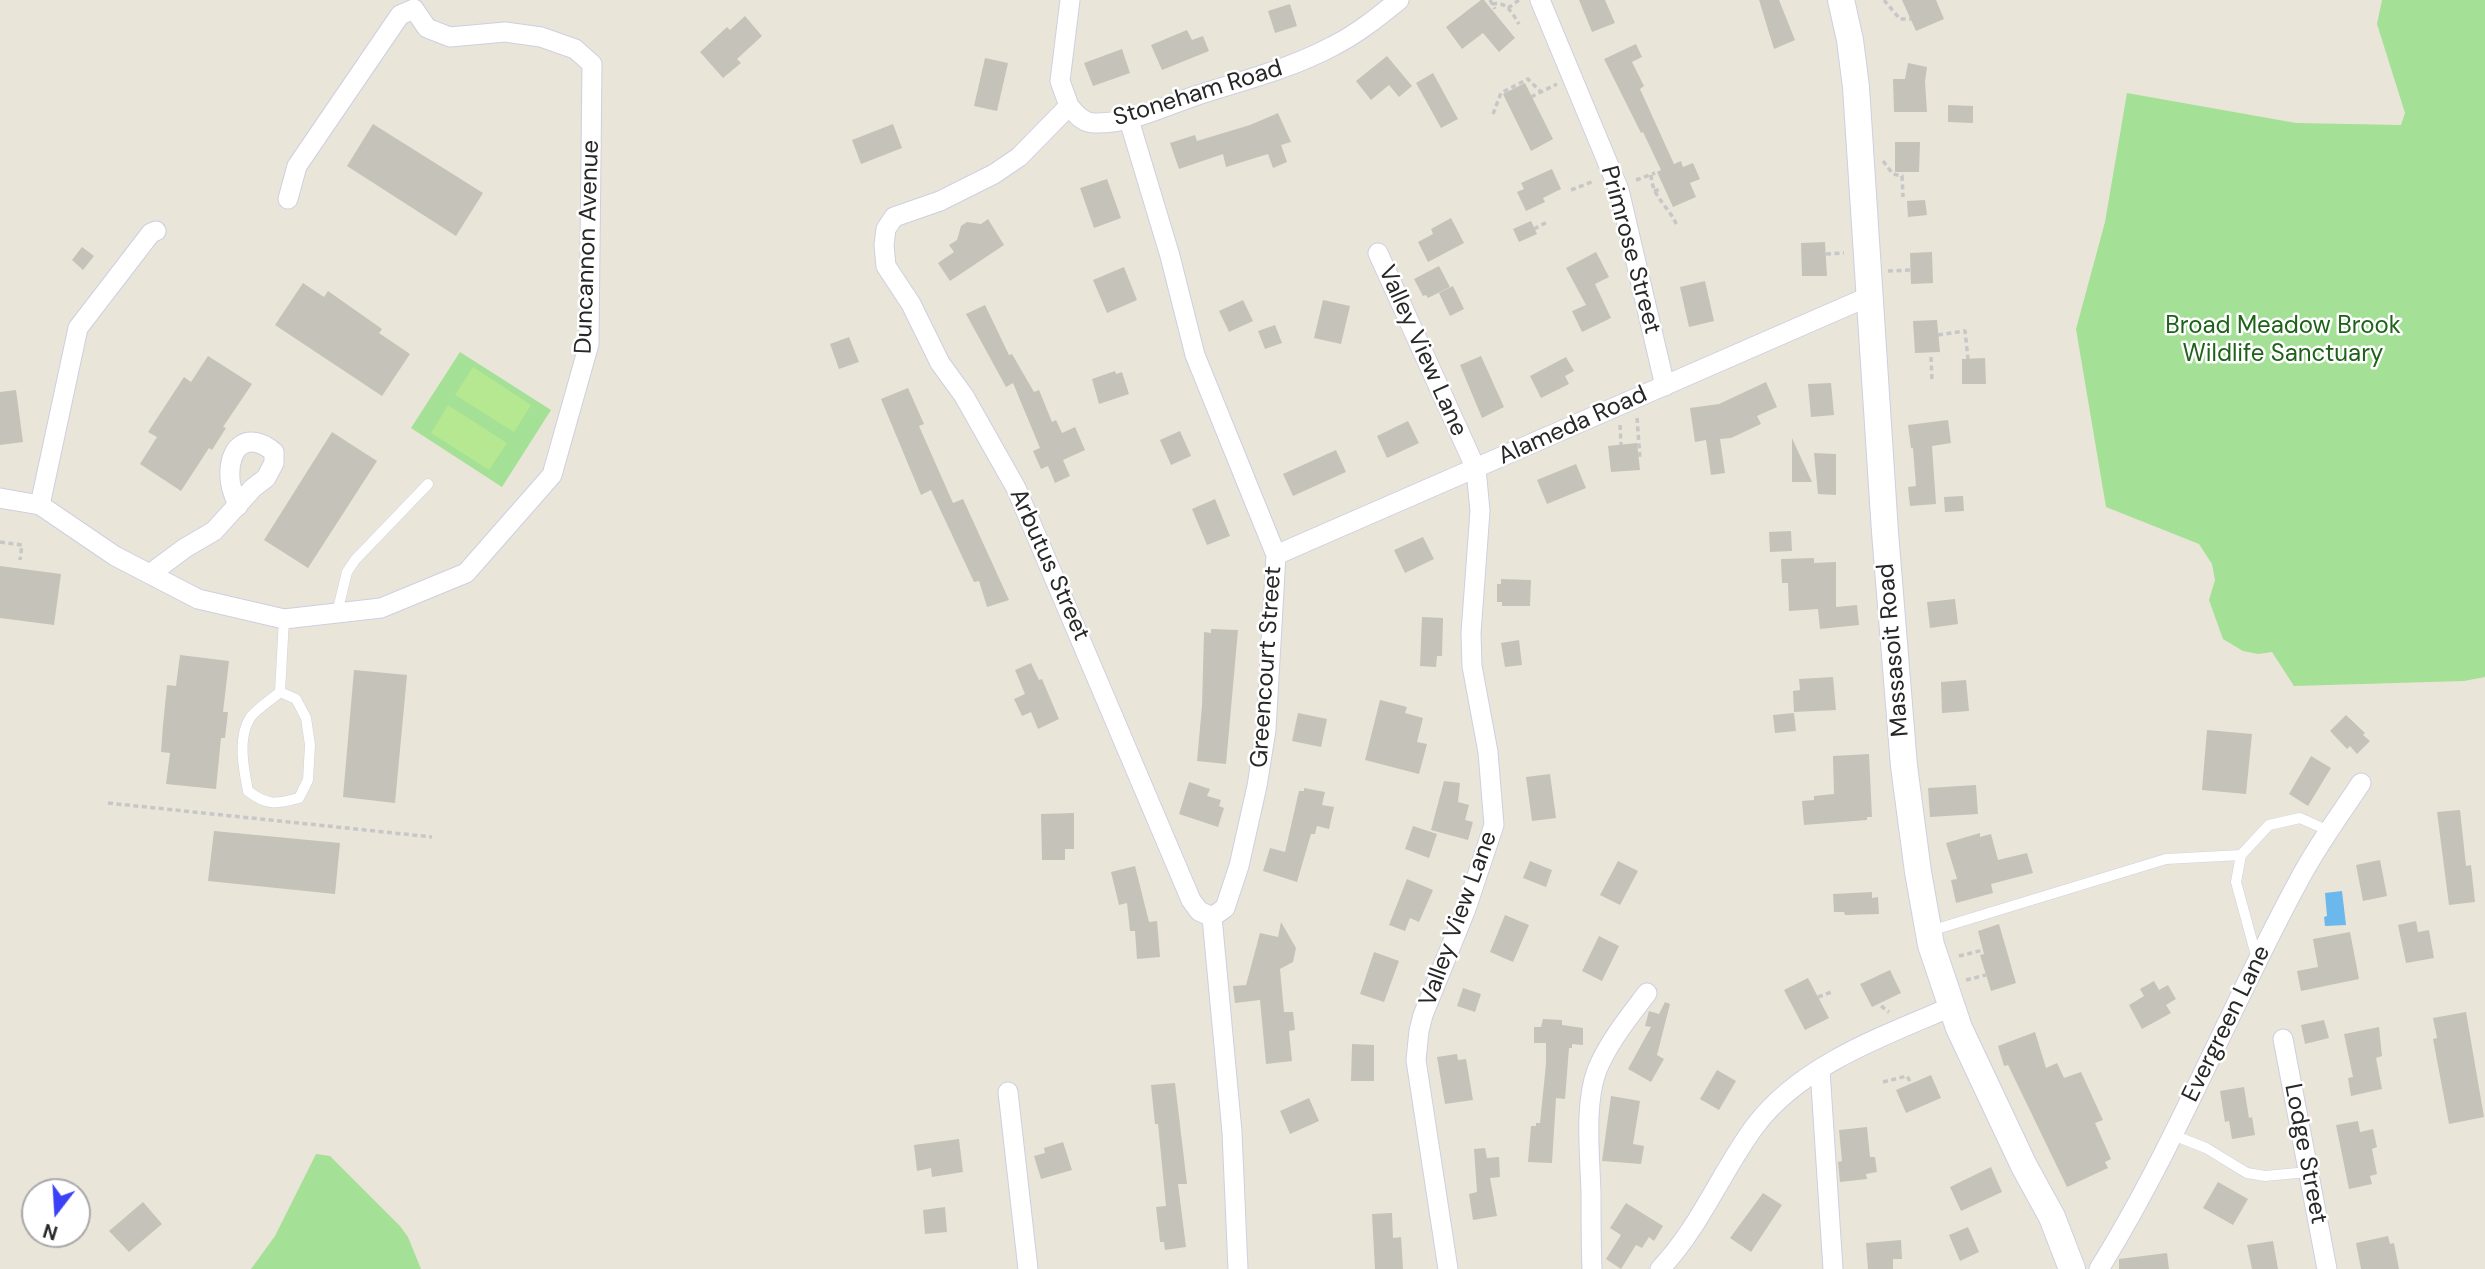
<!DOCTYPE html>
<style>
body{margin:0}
#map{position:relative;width:2485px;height:1269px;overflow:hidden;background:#eae5d9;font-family:"DM Sans",sans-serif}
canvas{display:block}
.north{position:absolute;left:21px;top:1178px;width:70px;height:70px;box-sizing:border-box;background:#fff;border:2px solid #a9a9a9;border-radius:50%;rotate:197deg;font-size:19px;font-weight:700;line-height:28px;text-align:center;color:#272727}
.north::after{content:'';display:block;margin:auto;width:24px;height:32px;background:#3a41f6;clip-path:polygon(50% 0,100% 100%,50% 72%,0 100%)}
</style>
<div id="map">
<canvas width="2485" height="1269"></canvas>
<div class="north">N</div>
</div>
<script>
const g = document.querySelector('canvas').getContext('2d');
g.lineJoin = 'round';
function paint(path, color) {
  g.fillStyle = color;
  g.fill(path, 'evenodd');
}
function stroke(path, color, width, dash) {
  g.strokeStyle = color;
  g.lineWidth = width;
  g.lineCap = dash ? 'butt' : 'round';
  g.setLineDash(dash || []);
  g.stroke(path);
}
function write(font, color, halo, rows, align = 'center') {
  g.font = font + ' "DM Sans",sans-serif';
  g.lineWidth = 5;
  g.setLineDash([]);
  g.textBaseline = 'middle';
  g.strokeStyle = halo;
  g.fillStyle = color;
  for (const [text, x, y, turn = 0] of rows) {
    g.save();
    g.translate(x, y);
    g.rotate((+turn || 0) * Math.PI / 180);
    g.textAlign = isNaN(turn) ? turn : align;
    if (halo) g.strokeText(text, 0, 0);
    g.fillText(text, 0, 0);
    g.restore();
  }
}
paint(new Path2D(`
 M2382 0H2485V677L2464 681 2294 686 2272 652 2258 654 2243 651 2223 639 2209 600 2215 580 2212 564 2199 544 2106 507 2076 329 2105 222 2127 93 2296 123 2401 125 2405 113 2377 24Z
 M460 352 551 410 502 487 411 428Z
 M316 1154 330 1156 400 1226 408 1237 421 1269H251L275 1236Z`), '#a4e095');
paint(new Path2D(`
 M473 367 531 405 514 432 455 395Z
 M448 405 507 443 489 470 431 433Z`), '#b6e891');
paint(new Path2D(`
 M2342 891 2346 925 2325 926 2324 917 2327 916 2325 893Z`), '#6cb7eb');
paint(new Path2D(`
 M1481 0H1484L1515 38 1499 52 1483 33 1462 49 1446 27Z
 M1579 0H1605L1615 23 1592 32Z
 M1759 0H1779L1795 40 1774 49Z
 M1902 0H1936L1944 19 1916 31Z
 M1290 4 1297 26 1275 33 1268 11Z
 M745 16 762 36 737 59 741 63 723 78 700 52 727 27 730 30Z
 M1187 30 1192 40 1203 36 1209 51 1162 70 1151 45Z
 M1636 44 1642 57 1632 62 1644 86 1640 89 1674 164 1681 161 1683 167 1693 163 1700 179 1690 183 1696 197 1673 207 1657 172 1661 170 1643 132 1641 133 1604 59Z
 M1122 49 1130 73 1093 86 1084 63Z
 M1387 56 1412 86 1399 97 1389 85 1371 100 1356 81Z
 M985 58 1008 63 997 111 974 106Z
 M1908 63 1927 67 1925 82 1927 112H1894L1893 79H1905Z
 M1433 73 1458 119 1441 128 1416 83Z
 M1525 83 1553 139 1531 151 1503 94Z
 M1948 105 1973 106V123L1948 122Z
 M1278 113 1291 142 1281 145 1287 162 1273 168 1268 154 1226 167 1223 154 1179 169 1170 143 1195 135 1197 141 1250 125Z
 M373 124 483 193 456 236 347 166Z
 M893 124 902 148 861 164 852 140Z
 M1895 142H1920L1919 172H1895Z
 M1552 169 1561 189 1543 198 1545 202 1526 211 1517 192 1524 189 1521 183Z
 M1107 179 1121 218 1094 228 1080 188Z
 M1925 200 1927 215 1908 217 1907 201Z
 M1451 218 1464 243 1428 262 1418 242 1433 234 1431 229Z
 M988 219 1004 245 950 281 938 263 954 252 949 245 957 240 961 226 967 222 981 224Z
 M1531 221 1537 234 1519 242 1513 229Z
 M1825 242 1827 276H1802L1801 243Z
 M82 247 94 256 83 270 72 260Z
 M1596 252 1609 277 1595 284 1611 318 1582 332 1572 311 1586 305 1566 268Z
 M1932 252 1933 283 1911 284 1910 253Z
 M1439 266 1450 287 1428 298 1426 295 1423 296 1414 279Z
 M1124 267 1137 300 1107 313 1093 280Z
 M1705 281 1714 321 1689 327 1680 287Z
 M303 283 324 297 328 291 382 329 379 333 410 354 382 396 275 325Z
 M1453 286 1464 309 1450 316 1439 293Z
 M1243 300 1253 321 1229 332 1219 311Z
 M1323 300 1350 306 1341 344 1314 338Z
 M985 305 1009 355 1012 354 1034 392 1039 390 1052 422 1056 420 1062 433 1075 427 1085 450 1063 460 1070 476 1055 483 1048 466 1041 469 1033 451 1040 448 1013 383 1006 387 966 314Z
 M1937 320 1940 352 1915 353 1913 321Z
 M1275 325 1282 343 1265 349 1258 331Z
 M849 337 859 362 839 369 830 344Z
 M208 356 252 384 223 427 226 428 212 450 209 448 181 491 140 464 157 437 148 432 184 377 191 382Z
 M1481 356 1504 407 1482 418 1460 365Z
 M1566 357 1574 371 1565 376 1569 384 1541 398 1530 376Z
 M1985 358 1986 384H1962V359Z
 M1115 371 1116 374 1122 372 1129 394 1099 404 1092 379Z
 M1766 382 1777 407 1757 416 1761 424 1731 438 1720 439 1725 473 1711 475 1706 440 1695 442 1690 408 1719 404Z
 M1831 383 1834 415 1811 417 1808 384Z
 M908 388 924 424 919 426 953 503 963 499 1009 600 987 607 979 581 974 582 931 490 921 495 881 399Z
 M16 390 23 442 0 445V392Z
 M1948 420 1951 443 1932 446 1936 504 1910 506 1908 487 1916 486 1913 448H1911L1908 425Z
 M1408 421 1419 443 1387 458 1377 436Z
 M1180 431 1191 456 1171 465 1160 440Z
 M332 432 377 461 308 568 264 540Z
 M1792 438 1812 482H1792Z
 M1637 443 1640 470 1611 472 1608 446Z
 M1336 450 1346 472 1293 496 1283 474Z
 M1814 453 1836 454V495L1818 494Z
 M1576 464 1586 488 1547 504 1537 480Z
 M1963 496 1964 511 1945 512 1944 497Z
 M1215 499 1230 536 1207 545 1192 509Z
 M1791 531 1792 551 1770 552 1769 532Z
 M1423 537 1434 559 1405 573 1394 550Z
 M1814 558V563L1836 562V607L1857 605 1859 625 1820 629 1818 609 1789 611 1788 583H1782L1781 559Z
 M0 566 61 574 54 625 0 618Z
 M1501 579 1531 580 1530 606H1502V602H1497V584H1501Z
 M1955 599 1958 624 1930 628 1927 602Z
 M1422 617 1443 618 1442 656H1437L1436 667 1420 666Z
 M1211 629 1238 630 1226 764 1197 761 1202 706 1204 632 1211 633Z
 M1519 640 1522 665 1505 667 1501 643Z
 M180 655 229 661 223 712H228L225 738H221L216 789 166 784 170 753 161 752 163 725 167 685 176 686Z
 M1031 663 1039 680 1042 679 1059 719 1038 729 1031 712 1022 716 1014 699 1025 694 1015 670Z
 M354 670 407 675 395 803 343 797Z
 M1833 677 1836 710 1794 712 1793 691 1800 690 1799 679Z
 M1966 680 1969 711 1942 713 1941 682Z
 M1380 700 1407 707 1405 713 1423 718 1417 742 1427 744 1419 774 1365 760Z
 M1298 713 1327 719 1321 747 1292 741Z
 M1794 713 1796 731 1775 733 1773 715Z
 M2346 715 2365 733 2363 735 2370 741 2357 754 2350 746 2347 749 2330 731Z
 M2207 730 2252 734 2246 794 2202 790Z
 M1869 754 1872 817H1867V820L1804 825 1802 801 1814 800V796L1834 794 1833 756Z
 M2311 756 2331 768 2308 806 2289 794Z
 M1550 774 1556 818 1532 821 1526 777Z
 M1444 781 1460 783 1458 802 1469 805 1465 820 1473 822 1468 840 1431 830Z
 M1189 782 1210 789 1207 796 1221 800 1219 806 1224 808 1218 827 1179 814Z
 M1976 785 1978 814 1930 817 1928 788Z
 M1304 788 1325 792 1322 805 1334 807 1329 829 1317 826 1315 834H1311L1297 882 1263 871 1270 848 1285 852 1299 791H1304Z
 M2460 810 2466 866 2471 865 2475 902 2449 905 2437 812Z
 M1074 813V849H1065V860H1042L1041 814Z
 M1413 826 1437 834 1429 858 1405 849Z
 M214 831 340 843 335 894 208 881Z
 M1980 833V837L1991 834 1998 860 2027 853 2033 873 1991 884 1993 893 1956 903 1951 880 1957 879 1946 843Z
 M2380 860 2387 896 2363 901 2356 865Z
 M1530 861 1552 870 1546 887 1523 878Z
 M1618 861 1638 871 1620 905 1600 895Z
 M1135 866 1149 922 1157 921 1160 957 1137 959 1135 931H1130L1127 903 1119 905 1111 872Z
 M1407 879 1433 890 1419 922 1410 918 1405 931 1389 925Z
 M1872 892V898L1878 897 1879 914 1845 915 1844 912H1834L1833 894Z
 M1505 915 1529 925 1513 962 1490 952Z
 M2416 921 2418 932 2429 930 2434 958 2406 963 2398 925Z
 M1281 922 1296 948 1293 962 1280 969 1284 1012H1293L1295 1030 1289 1031 1292 1061 1266 1064 1260 1000 1235 1003 1233 986 1246 985 1260 933 1278 937Z
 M1999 924 2016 983 1991 991 1980 955 1984 954 1978 931Z
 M2350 932 2359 979 2301 991 2297 971 2318 967 2313 939Z
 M1599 936 1619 946 1602 981 1582 971Z
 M1374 952 1399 961 1384 1002 1360 994Z
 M1890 970 1901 993 1872 1007 1860 984Z
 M1808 978 1829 1018 1805 1030 1784 990Z
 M2154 981 2159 990 2168 985 2176 999 2166 1005 2171 1013 2142 1029 2129 1005 2144 996 2140 989Z
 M1463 988 1481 994 1475 1012 1457 1006Z
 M1665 1002 1670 1004 1657 1055 1664 1059 1651 1082 1628 1069 1651 1027 1645 1026 1649 1011 1659 1014Z
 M2466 1012 2484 1117 2449 1124 2433 1039 2437 1038 2433 1018Z
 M1543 1019 1562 1020V1025L1583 1028V1045L1572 1044V1048H1569L1565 1099 1556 1098 1552 1163 1528 1162 1531 1126H1536V1123H1540L1546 1064V1043H1534V1027H1541Z
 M2324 1020 2329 1038 2305 1044 2301 1025Z
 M2379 1027 2382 1056 2376 1058 2382 1089 2351 1096 2348 1078 2353 1077 2344 1034Z
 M2035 1032 2046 1068 2057 1063 2064 1078 2081 1072 2103 1120 2095 1123 2111 1159 2105 1162 2108 1168 2067 1187 2008 1065 2004 1066 1998 1046Z
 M1352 1044 1374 1045V1081H1351Z
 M1457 1054 1458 1060 1466 1059 1473 1100 1445 1104 1437 1057Z
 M1717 1070 1736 1081 1719 1110 1700 1099Z
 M1931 1075 1941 1098 1906 1113 1896 1090Z
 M1175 1083 1187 1184H1178L1186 1247 1165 1250 1164 1242H1160L1156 1207 1166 1206 1158 1124H1155L1151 1085Z
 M2244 1087 2249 1118 2252 1117 2255 1135 2232 1139 2229 1121 2225 1122 2220 1091Z
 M1611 1096 1640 1101 1633 1144 1644 1146 1641 1164 1602 1161Z
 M1309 1098 1319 1121 1290 1134 1280 1111Z
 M2358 1121 2360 1132 2373 1129 2377 1147 2372 1149 2377 1174 2370 1176 2372 1184 2349 1189 2336 1125Z
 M1867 1127 1870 1157H1875L1877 1172 1866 1174 1867 1179 1840 1182 1838 1162 1842 1161 1839 1130Z
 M959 1139 963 1172 932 1177 931 1168 917 1171 914 1145Z
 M1063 1142 1072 1170 1041 1179 1034 1156 1045 1153 1044 1148Z
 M1485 1148 1487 1158 1499 1157 1500 1177 1490 1178 1497 1216 1473 1220 1469 1194 1477 1192 1474 1149Z
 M1991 1167 2002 1192 1961 1211 1950 1187Z
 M2218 1182 2248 1199 2233 1225 2203 1208Z
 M1763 1193 1782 1205 1751 1252 1730 1238Z
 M143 1202 162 1224 129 1252 109 1231Z
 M1626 1203 1663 1226 1654 1241 1649 1237 1642 1248 1636 1245 1621 1269 1606 1259 1621 1235 1610 1228Z
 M945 1207 947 1232 925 1234 923 1210Z
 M1392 1213 1393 1238 1401 1237 1403 1269H1375L1372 1214Z
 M1968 1227 1979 1252 1960 1261 1949 1235Z
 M2388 1236 2390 1244 2394 1243 2399 1269H2361L2356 1243Z
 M1901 1240 1902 1259H1893V1269H1868L1866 1243Z
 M2273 1241 2278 1269H2252L2247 1245Z
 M2167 1253 2169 1269H2119V1259Z`), '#c5c2b9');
const lane = new Path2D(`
 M337 613 347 572 355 560 428 484
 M280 692C271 700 256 709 250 718 237 738 244 770 248 791 267 806 277 804 299 798L308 780 310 745 306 718 296 699 280 692 284 619
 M1930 931 2166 859 2241 855
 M2257 959 2236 882 2241 855 2269 825 2300 818 2329 831
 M2173 1135 2206 1148 2247 1173 2265 1176 2308 1172`);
const street = new Path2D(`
 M1540 0 1619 190 1665 386
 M1069 106 1060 81 1070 0
 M1129 120 1170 256 1195 355 1276 555 1266 730 1257 786 1239 866 1225 908 1212 917 1232 1132 1238 1269
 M1378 253 1476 469 1480 511 1471 633 1472 666 1488 752 1494 825 1466 909 1423 1015 1419 1031 1416 1060 1448 1269
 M0 498 40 505 115 556 198 599 284 619 381 608 466 573 552 475 589 344 592 64 575 49 541 37 505 32 450 37 427 28 414 9 400 15 297 166 288 199
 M40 505 78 328 151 233 156 231
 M1276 555 1870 296
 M150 574 185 548 214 531 253 488 266 478 274 463V452C247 430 228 447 230 478 230 488 235 497 238 506
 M1212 917 1199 911 1191 900 1016 488 964 396 940 363 911 304 886 266 884 245 886 229 894 217 940 201 994 174 1019 157 1069 106C1076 114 1083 123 1094 123 1129 124 1160 108 1192 97 1240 81 1288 70 1333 46 1357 34 1378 17 1399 0
 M2283 1039 2327 1269
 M1820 1070 1833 1269
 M1008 1092 1028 1269
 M1592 1269C1591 1244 1591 1219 1591 1193 1590 1156 1584 1104 1597 1070 1609 1041 1629 1017 1647 993
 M1660 1269C1700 1227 1721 1172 1755 1126 1801 1065 1883 1036 1951 1007
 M2099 1269C2176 1145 2229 1009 2298 882 2316 847 2340 815 2361 783`);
const secondary = new Path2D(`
 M1841 0 1850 40 1856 87 1885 532 1904 766 1918 872 1931 945 1959 1028 2024 1166 2052 1217 2072 1269`);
stroke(lane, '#cecfe1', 11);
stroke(street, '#cecfe1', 21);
stroke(secondary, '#cecfe1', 28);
stroke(new Path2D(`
 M1490 0 1495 9
 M1884 0 1900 19H1911
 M1492 4C1507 1 1512 13 1519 24
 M1508 8 1519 0
 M1531 97 1557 84
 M1493 114 1501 93 1528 79 1541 92
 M1883 161 1893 174 1902 176 1903 197
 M1651 175C1652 198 1670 207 1677 226
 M1636 180 1655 173
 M1571 190 1594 181
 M1654 191 1661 189
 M1534 229 1549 221
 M1826 254 1844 253
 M1888 271 1911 270
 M1938 335 1965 331 1968 359
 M1931 357 1932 380
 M1637 418 1640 459
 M1620 425 1621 445
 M0 542 22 545 20 560
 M108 803 432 837
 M1959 956 1983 950
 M1966 980 1986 975
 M1818 997 1834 991
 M1881 1006 1889 1012
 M1883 1082 1907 1076 1911 1083`), '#c7c7c7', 3.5, [5, 3.5]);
stroke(lane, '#fff', 10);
stroke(street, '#fff', 19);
stroke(secondary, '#fff', 26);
write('24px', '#272727', '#fff', [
 ["Stoneham Road",1198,94,-17],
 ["Duncannon Avenue",588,247,-88],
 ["Primrose Street",1630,250,75],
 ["Valley View Lane",1422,351,66],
 ["Alameda Road",1573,426,-24],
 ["Arbutus Street",1049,565,66],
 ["Massasoit Road",1894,650,-95],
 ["Greencourt Street",1267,667,-86],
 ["Valley View Lane",1459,919,-70],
 ["Evergreen Lane",2227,1024,-64],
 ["Lodge Street",2305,1154,79]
]);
write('24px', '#1e621a', '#fff', [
 ["Broad Meadow Brook",2283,327],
 ["Wildlife Sanctuary",2283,355]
]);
</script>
